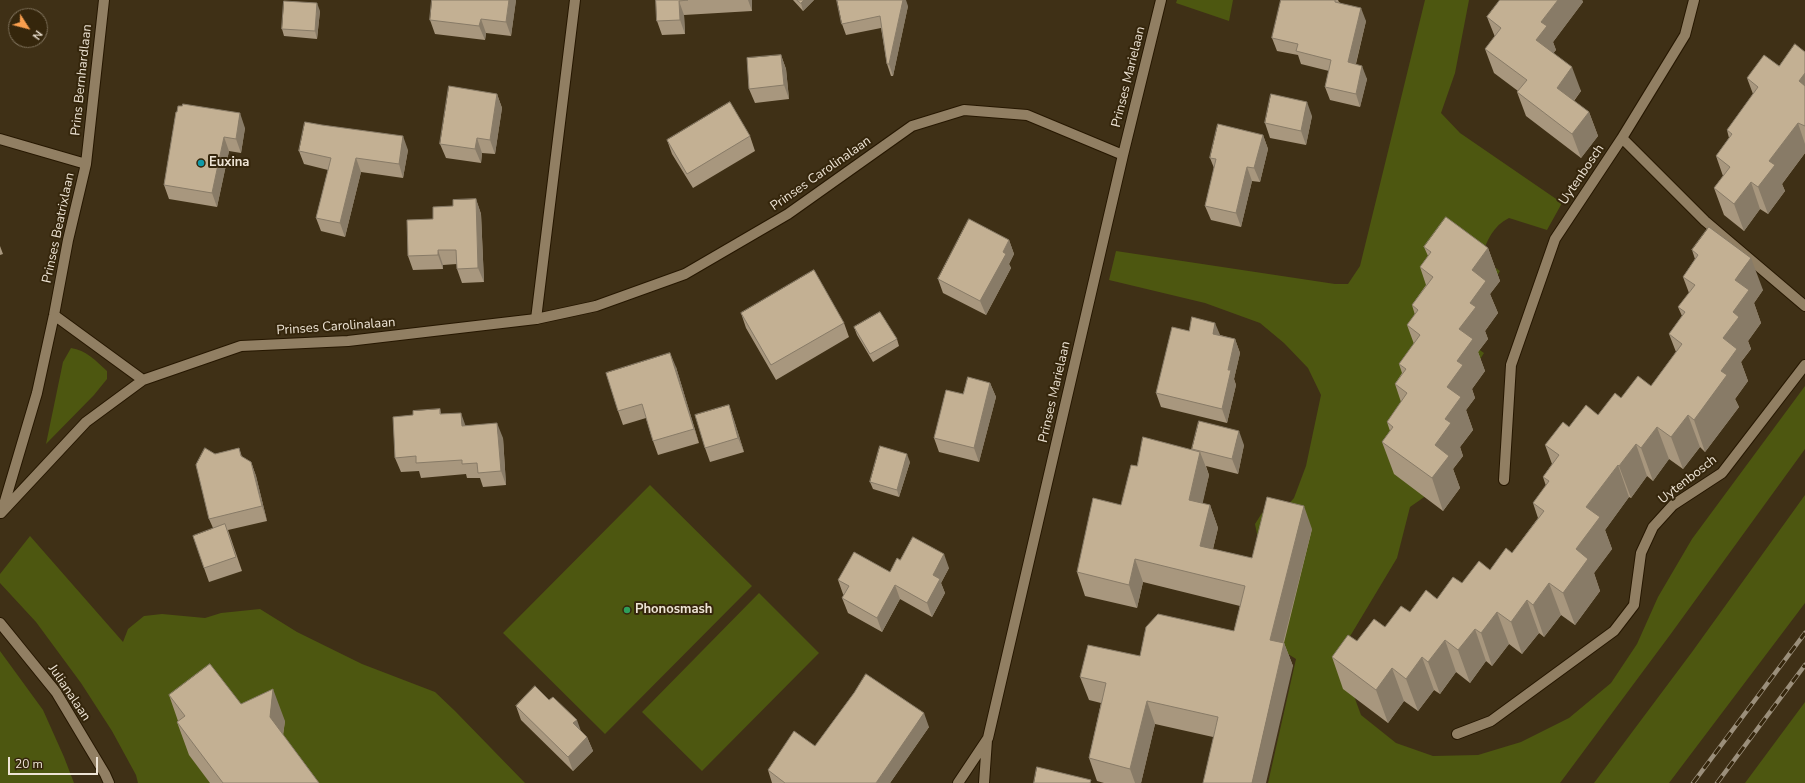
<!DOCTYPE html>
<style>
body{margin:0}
#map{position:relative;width:1805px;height:783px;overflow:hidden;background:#3f3016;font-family:"Nunito Sans",sans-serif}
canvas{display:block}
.north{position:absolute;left:8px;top:8px;width:40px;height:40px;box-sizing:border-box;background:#35260c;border:1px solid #7f725c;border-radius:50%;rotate:126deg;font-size:11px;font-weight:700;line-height:16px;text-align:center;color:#eee4d5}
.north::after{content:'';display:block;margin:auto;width:14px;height:18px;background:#fa9f4e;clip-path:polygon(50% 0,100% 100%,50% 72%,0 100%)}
.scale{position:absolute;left:8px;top:757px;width:90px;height:18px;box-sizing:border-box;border:2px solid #eee4d5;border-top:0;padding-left:5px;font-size:12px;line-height:14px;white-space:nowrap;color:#eee4d5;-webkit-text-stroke:3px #35260c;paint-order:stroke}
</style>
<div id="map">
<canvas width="1805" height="783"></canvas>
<div class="north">N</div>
<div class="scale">20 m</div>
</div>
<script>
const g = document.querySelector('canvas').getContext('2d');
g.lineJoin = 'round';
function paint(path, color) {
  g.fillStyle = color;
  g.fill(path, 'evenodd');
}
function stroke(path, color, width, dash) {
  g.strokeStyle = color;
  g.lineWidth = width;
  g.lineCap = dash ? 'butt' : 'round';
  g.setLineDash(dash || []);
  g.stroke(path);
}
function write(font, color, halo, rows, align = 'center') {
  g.font = font + ' "Nunito Sans",sans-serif';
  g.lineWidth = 4;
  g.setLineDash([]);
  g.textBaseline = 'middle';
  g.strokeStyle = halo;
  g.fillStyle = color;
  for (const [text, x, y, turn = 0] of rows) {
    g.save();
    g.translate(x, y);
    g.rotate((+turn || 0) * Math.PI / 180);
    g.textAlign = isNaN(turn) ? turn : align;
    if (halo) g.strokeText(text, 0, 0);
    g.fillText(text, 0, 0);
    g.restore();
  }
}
paint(new Path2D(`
 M1177 0H1233L1229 21 1176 3Z
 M1425 0H1469L1455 73 1441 113 1460 133 1562 203 1547 230 1509 218C1493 226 1487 240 1481 258L1500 271 1479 305 1468 342 1484 353 1453 401 1430 493 1410 507 1397 558 1346 643 1344 669 1361 715 1396 743 1433 756 1478 755 1521 742 1569 718 1611 683 1637 644 1658 597 1692 539 1805 386V449L1670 635 1560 783H1268L1296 659 1250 630 1273 563 1257 534 1255 524 1262 513 1286 507 1294 498 1306 466 1321 395 1308 368 1284 343 1260 323 1205 303 1109 280 1116 251 1335 284H1348L1360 266Z
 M71 348C86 350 96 361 107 371V379L94 395 46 444 63 362Z
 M650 485 752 586 605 734 503 633Z
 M1805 495V603L1669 783H1594L1692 652Z
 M30 536 123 642 128 629 144 616 162 614 205 618 221 613 260 609 297 632 362 664 435 692 455 711 525 783H138L136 775 112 731 81 683 36 622 0 583V574Z
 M759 593 819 653 702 771 642 712Z
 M0 651 43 710 64 757 74 783H0Z
 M1805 702V783H1745Z`), '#4d5710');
const lane = new Path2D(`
 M536 319 575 0`);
const street = new Path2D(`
 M1622 138 1685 35 1694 0
 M0 139 86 164 68 240 54 315 37 393 2 511
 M86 164 104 0
 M54 315 143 380
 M1504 480 1511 365 1555 239 1622 138 1705 221 1805 306
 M1 513 86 422 143 380 241 346 348 341 536 319 596 306 685 274 788 214 912 126 964 110 1027 115 1123 155
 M0 623 56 692 105 774 109 783
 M1457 734 1491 721 1614 631 1634 605 1641 553 1653 527 1673 505 1722 473 1805 365
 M958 783 988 738 1123 155 1161 0
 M984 783 987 740`);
stroke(lane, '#261700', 12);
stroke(street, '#261700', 12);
stroke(lane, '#917f63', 10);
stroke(street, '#917f63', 10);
const rail = new Path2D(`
 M1693 783 1805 633
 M1717 783 1805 665`);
stroke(rail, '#9b8f7b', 4.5);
stroke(rail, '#35260c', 3, [9]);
paint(new Path2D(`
 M516 0 511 36 486 33 485 40 435 34 430 20Z
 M656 0H752V11L684 15 685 34 662 35 657 21Z
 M793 0H814L803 11Z
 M1281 0H1338L1339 2 1366 21 1356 64 1367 79 1360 107 1330 100 1325 87 1329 71 1301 64 1298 55 1277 51 1272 38Z
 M1500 0H1582L1583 2 1553 42 1556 50 1553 53 1581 91 1574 101 1589 112 1598 136 1581 158 1526 116 1517 92 1518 91 1494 73 1485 49 1495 37 1487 17Z
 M908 6 893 76H891L887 64 881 28 846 35 842 24Z
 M320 11 317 39 284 36 282 29Z
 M1805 52V153L1782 184 1785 191 1768 214 1760 209 1744 231 1724 215 1714 188 1723 176 1716 156 1729 138 1727 130 1753 94 1747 78 1779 66Z
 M781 55 786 69 789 99 755 103 749 89Z
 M497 94 502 108 495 154 482 153 481 163 446 158 440 144Z
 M176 112 245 128 241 153 229 151 217 207 169 199 164 185Z
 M1312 116 1306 145 1270 138 1265 123Z
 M1263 135 1268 149 1260 182 1252 181 1241 227 1211 220 1205 206 1214 168 1210 158Z
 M750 136 755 151 693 188 672 154 667 140Z
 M408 150 403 178 361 172 345 237 321 231 316 218 328 170 304 164 299 151Z
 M476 199 481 214 484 282 462 283 457 269V264L443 265V269L413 270 408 256 433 219 453 206Z
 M1009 240 1014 254 1009 264 1011 268 986 315 943 293 938 279Z
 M0 246 3 254 0 255Z
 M1424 247 1488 248 1500 281 1490 294 1498 313 1485 331 1488 339 1478 352 1485 371 1472 389 1475 398 1466 410 1473 430 1460 447 1463 456 1453 469 1460 488 1443 511 1394 474 1382 442 1390 431 1387 422 1401 402 1395 384 1402 373 1399 364 1414 344 1407 325 1415 315 1412 305 1426 285 1420 267 1428 256Z
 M1692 250 1763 290 1754 303 1761 323 1748 341 1751 349 1741 362 1748 381 1735 399 1739 407 1705 452 1700 447 1683 469 1669 459 1653 481 1647 476 1631 498 1629 497 1605 530 1612 549 1594 573 1600 591 1575 625 1561 615 1544 637 1539 633 1522 654 1509 644 1492 666 1486 661 1470 683 1456 672 1440 694 1434 690 1418 711 1404 701 1388 723 1343 689 1332 657 1357 641 1385 627 1410 612 1437 599 1462 583 1490 570 1512 553 1538 518 1533 503 1546 486 1543 477 1552 464 1545 445 1569 427 1598 415 1621 398 1651 386 1676 352 1669 334 1682 316 1678 307 1689 293 1683 277 1695 259Z
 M741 313 844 323 849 337 776 380 746 328Z
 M854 327 897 339 899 346 873 362 857 335Z
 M1189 331 1220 335 1235 339 1240 353 1234 379 1236 385 1227 423 1161 407 1156 393Z
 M676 367 699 443 658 455 653 441 646 418 623 425 618 411Z
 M990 383 996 397 979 462 939 452 934 438 963 394Z
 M729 405 734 420 744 452 710 462 705 448Z
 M440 409 441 414 465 426 503 438 506 485 483 487 480 478H467L466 474 421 478 419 471 401 472 395 458 413 415Z
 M1244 445 1238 474 1206 466 1209 475 1202 504 1210 505 1218 528 1213 549 1252 558 1312 529 1284 643 1293 666 1213 737 1155 724 1141 783H1104L1097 781 1089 758 1101 703 1089 700 1080 677 1140 656 1234 631 1240 606 1143 582 1137 608 1085 596 1077 572 1121 505 1137 466 1192 449Z
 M239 448 242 457 251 462 256 476 267 521 228 530 242 571 209 582 204 568 213 528 209 519 215 454Z
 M910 462 899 497 873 489 870 482Z
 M900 560 949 568 941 583 945 593 932 617 900 599 882 632 848 613 842 598 844 595 843 594 838 580 890 572Z
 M854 693 929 727 890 783H772L768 770 815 746Z
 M169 695 241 704 285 721 283 735 319 783H210L189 755 177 722 178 721Z
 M516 706 580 730 587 737 593 751 573 771 521 720Z`), '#a8977e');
paint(new Path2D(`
 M509 0H516L511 36 506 22Z
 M748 0H752V11Z
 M804 0H814L803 11 801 3Z
 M903 0H906L908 6 893 76 889 64Z
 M1558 0H1582L1583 2 1553 42 1556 50 1545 64 1536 40 1541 22Z
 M679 1 684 15 685 34 680 20Z
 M317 3 320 11 317 39 315 31Z
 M1361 8 1366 21 1353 75 1348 62Z
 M481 19 486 33 485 40 479 26Z
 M781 55 786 69 789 99 784 85Z
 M1362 66 1367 79 1360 107 1356 94Z
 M1572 67 1581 91 1565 112 1557 88Z
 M1805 73V97L1799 81Z
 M497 94 502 108 495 154 490 140Z
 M1307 102 1312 116 1306 145 1301 131Z
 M1589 112 1598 136 1581 158 1572 134Z
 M240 113 245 128 241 153 236 139Z
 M1798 123 1805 144V153L1782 184 1785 191 1768 214 1758 187 1769 161Z
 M1263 135 1268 149 1260 182 1254 168Z
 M403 136 408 150 403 178 399 164Z
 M224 137 229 151 217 207 212 193Z
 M477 138 482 153 481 163 475 149Z
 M356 158 361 172 345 237 340 223Z
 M1247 167 1252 181 1241 227 1236 213Z
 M1751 182 1760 209 1744 231 1734 204Z
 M476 199 481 214 484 282 478 268Z
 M1009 240 1014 254 1009 264 1011 268 986 315 980 301Z
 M1488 248 1500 281 1490 294 1498 313 1485 331 1488 339 1478 352 1485 371 1472 389 1475 398 1466 410 1473 430 1460 447 1463 456 1453 469 1460 488 1443 511 1432 478 1435 445 1445 419 1447 387 1459 329 1470 303 1472 270Z
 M438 250 443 265V269L438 255Z
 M1751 258 1763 290 1754 303 1761 323 1748 341 1751 349 1741 362 1748 381 1735 399 1739 407 1705 452 1694 420 1721 371 1723 338 1735 280Z
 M1215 323 1221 337 1213 334Z
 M1235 339 1240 353 1234 379 1236 385 1227 423 1222 409 1228 370Z
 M670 353 676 367 699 443 694 429Z
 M990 383 996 397 979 462 974 448Z
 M729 405 734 420 744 452 738 438Z
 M461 413 466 427 462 426Z
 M1688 415 1700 447 1683 469 1671 437Z
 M497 423 503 438 506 485 501 471Z
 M1657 427 1669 459 1653 481 1641 448Z
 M1239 431 1244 445 1238 474 1232 459Z
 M1636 444 1647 476 1631 498 1619 466Z
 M1200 452 1209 475 1198 524 1189 500Z
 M907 454 910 462 899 497 897 490Z
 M251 462 256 476 267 521 262 506Z
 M1618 465 1629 497 1605 530 1612 549 1594 573 1600 591 1575 625 1563 593 1576 549 1586 507Z
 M1210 505 1218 528 1208 569 1200 546Z
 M1304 506 1312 529 1278 663 1270 640Z
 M944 554 949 568 941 583 945 593 932 617 927 603 933 575Z
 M1135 559 1143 582 1137 608 1129 585Z
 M1549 583 1561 615 1544 637 1533 605Z
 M895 585 900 599 882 632 877 618Z
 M1527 600 1539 633 1522 654 1511 622Z
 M1497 612 1509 644 1492 666 1481 633Z
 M1475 629 1486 661 1470 683 1458 650Z
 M1445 640 1456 672 1440 694 1428 662Z
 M1284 643 1293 666 1266 783H1252Z
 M1422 657 1434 690 1418 711 1406 679Z
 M1392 668 1404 701 1388 723 1376 690Z
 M273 689 285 721 281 749 270 717Z
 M1147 701 1155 724 1141 783H1135L1130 769Z
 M924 713 929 727 890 783H876Z
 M577 720 582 734 573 723Z
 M587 737 593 751 573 771 568 757Z`), '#887b67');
const building = new Path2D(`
 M432 0H509L506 22 481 19 479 26 430 20Z
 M656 0H688L679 1 680 20 657 21Z
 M797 0H804L801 3Z
 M837 0H903L889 64H887L880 16 842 24Z
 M1281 0H1335V2L1361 8 1348 62 1362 66 1356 94 1325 87 1331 60 1296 51 1298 44 1272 38Z
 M1500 0H1558L1541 22 1547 26 1536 40 1572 67 1557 88 1589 112 1572 134 1517 92 1527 80 1485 49 1501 28 1487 17Z
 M284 1 317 3 315 31 282 29Z
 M1795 44 1805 52V73L1799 81 1805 86V126L1798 123 1769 161 1775 165 1758 187 1751 182 1734 204 1714 188 1730 167 1716 156 1732 134 1727 130 1758 87 1747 78 1764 55 1779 66Z
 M781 55 784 85 749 89 747 58Z
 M449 86 497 94 490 140 477 138 475 149 440 144Z
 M1271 94 1307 102 1301 131 1265 123Z
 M730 102 750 136 687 174 667 140Z
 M183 104 240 113 236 139 224 137 212 193 164 185 176 112H177L178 106H182Z
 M305 122 322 125 403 136 399 164 356 158 340 223 316 218 331 158 299 151Z
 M1218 124 1263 135 1254 168 1247 167 1236 213 1205 206 1216 159 1210 158Z
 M476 199 478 268 457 269 456 250H438V255L408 256 407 220 433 219V207L453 206V200Z
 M1446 217 1488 248 1472 270 1486 281 1470 303 1476 307 1459 329 1473 339 1457 361 1463 365 1447 387 1461 397 1445 419 1451 423 1435 445 1449 456 1432 478 1382 442 1393 427 1387 422 1407 393 1395 384 1406 369 1399 364 1420 335 1407 325 1418 310 1412 305 1433 277 1420 267 1431 252 1424 247Z
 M969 219 1009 240 1003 252 1006 254 980 301 938 279Z
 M1709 227 1751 258 1735 280 1749 290 1733 312 1739 317 1723 338 1737 349 1721 371 1727 375 1694 420 1688 415 1671 437 1657 427 1641 448 1636 444 1619 466 1618 465 1586 507 1600 517 1576 549 1588 559 1563 593 1549 583 1533 605 1527 600 1511 622 1497 612 1481 633 1475 629 1458 650 1445 640 1428 662 1422 657 1406 679 1392 668 1376 690 1332 657 1348 635 1357 641 1374 619 1385 627 1401 606 1410 612 1426 590 1437 599 1453 577 1462 583 1479 561 1490 570 1506 548 1512 553 1544 511 1533 503 1549 481 1543 477 1559 455 1545 445 1563 422 1569 427 1586 405 1598 415 1615 393 1621 398 1638 376 1651 386 1682 344 1669 334 1685 312 1678 307 1695 285 1683 277 1698 255 1692 250Z
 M814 270 844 323 771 365 741 313Z
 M880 312 897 339 870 354 854 327Z
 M1192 317 1215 323 1213 334 1235 339 1228 370H1231L1222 409 1156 393 1172 327 1189 331Z
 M670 353 694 429 653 441 642 404 618 411 606 373Z
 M968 377 990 383 974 448 934 438 946 390 963 394Z
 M729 405 738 438 705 448 695 415Z
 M440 409V414L461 413 462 426 497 423 501 471 478 473 477 463 462 464V460L416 463V456L395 458 393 417 413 415V411Z
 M1199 421 1239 431 1232 459 1192 449Z
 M1143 437 1200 452 1189 500 1210 505 1200 546 1252 558 1267 497 1304 506 1270 640 1284 643 1252 783H1203L1218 717 1147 701 1130 769 1089 758 1106 683 1080 677 1088 645 1140 656 1146 627 1158 614 1234 631 1245 586 1135 559 1129 585 1077 572 1093 498 1121 505 1131 465 1137 466Z
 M880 446 907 454 897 490 870 482Z
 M205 448 215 454 239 448 241 456 251 462 262 506 209 519 196 465Z
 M225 524 236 557 204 568 193 536Z
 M913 537 944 554 933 575 940 579 927 603 895 585 877 618 842 598 849 586 838 580 854 552 890 572 897 558 900 560Z
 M210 664 241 704 273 689 270 717 319 783H223L177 722 185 716 169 695Z
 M866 674 924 713 876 783H785L768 770 794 731 815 746 854 693Z
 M535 686 549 700 553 697 577 720 573 723 587 737 568 757 516 706Z
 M1037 767 1091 780 1090 783H1034Z`);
paint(building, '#c3b093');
stroke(building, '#887b67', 1);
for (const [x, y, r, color] of [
 [201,163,4,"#0f9aa8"],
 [627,610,4,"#2e9e5b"]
]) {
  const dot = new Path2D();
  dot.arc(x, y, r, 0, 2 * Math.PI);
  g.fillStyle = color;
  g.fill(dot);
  stroke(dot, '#35260c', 1.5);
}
write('13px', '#eee4d5', '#35260c', [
 ["Prinses Marielaan",1129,77,-76],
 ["Prins Bernhardlaan",82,80,-84],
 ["Prinses Carolinalaan",821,174,-35],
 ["Uytenbosch",1582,175,-56],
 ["Prinses Beatrixlaan",59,228,-78],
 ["Prinses Carolinalaan",336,327,-4],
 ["Prinses Marielaan",1055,392,-77],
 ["Uytenbosch",1688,480,-38],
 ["Julianalaan",69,693,56]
]);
write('bold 13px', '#eee4d5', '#35260c', [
 ["Euxina",209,163],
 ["Phonosmash",635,610]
], 'left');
</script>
